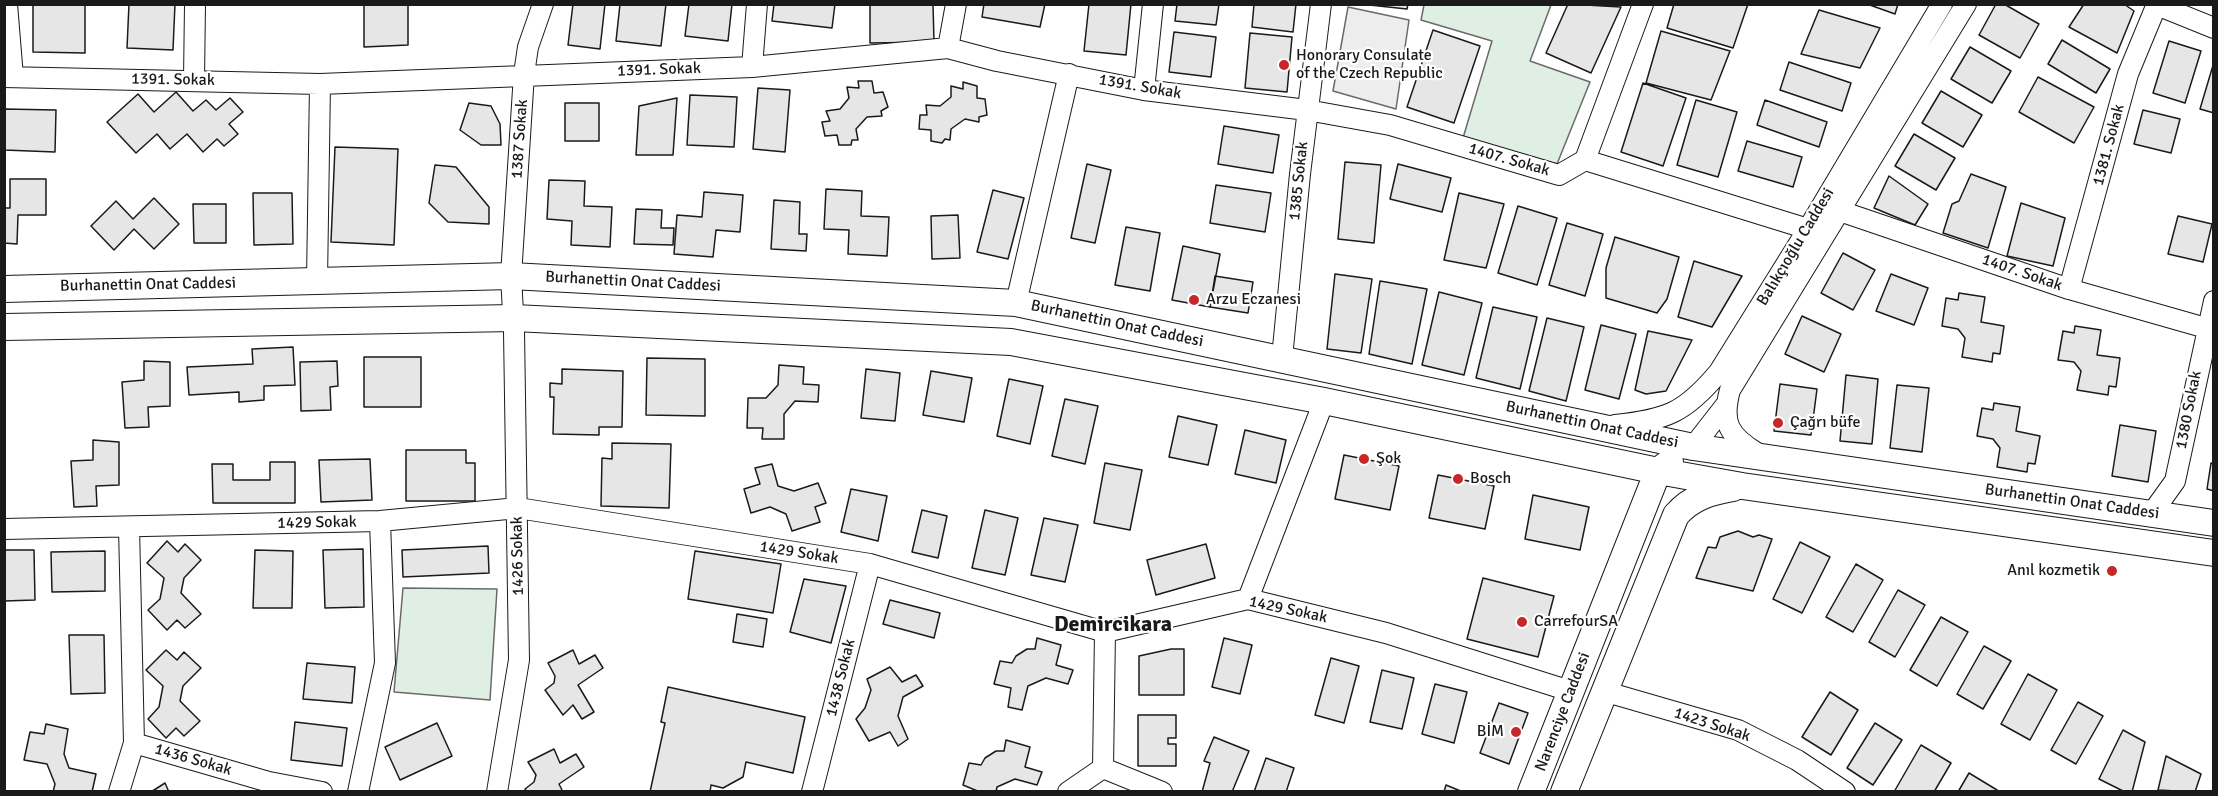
<!DOCTYPE html>
<meta charset="utf-8">
<style>
body{margin:0}
#map{position:relative;width:2218px;height:796px;overflow:hidden;background:#fff;font-family:Signika,sans-serif}
canvas{display:block}
.frame{position:absolute;inset:0;border:6px solid #1a1a1a;pointer-events:none}
</style>
<div id="map">
<canvas width="2218" height="796"></canvas>
<div class="frame"></div>
</div>
<script>
const g = document.querySelector('canvas').getContext('2d');
g.lineJoin = 'round';
function paint(path, color) {
  g.fillStyle = color;
  g.fill(path, 'evenodd');
}
function stroke(path, color, width, dash) {
  g.strokeStyle = color;
  g.lineWidth = width;
  g.lineCap = dash ? 'butt' : 'round';
  g.setLineDash(dash || []);
  g.stroke(path);
}
function write(font, color, halo, rows, align = 'center') {
  g.font = font + ' Signika,sans-serif';
  g.lineWidth = 4.5;
  g.setLineDash([]);
  g.textBaseline = 'middle';
  g.strokeStyle = halo;
  g.fillStyle = color;
  for (const [text, x, y, turn = 0] of rows) {
    g.save();
    g.translate(x, y);
    g.rotate((+turn || 0) * Math.PI / 180);
    g.textAlign = isNaN(turn) ? turn : align;
    if (halo) g.strokeText(text, 0, 0);
    g.fillText(text, 0, 0);
    g.restore();
  }
}
const green = new Path2D(`
 M1424 5H1551L1530 61 1590 82 1557 164 1463 138 1492 41 1421 20Z
 M403 588 497 589 490 700 394 692Z`);
paint(green, '#e0efe3');
stroke(green, '#6a6a6a', 1.5);
const parking = new Path2D(`
 M1348 7 1409 20 1396 109 1333 91Z`);
paint(parking, '#ededed');
stroke(parking, '#6a6a6a', 1.5);
const building = new Path2D(`
 M33 4H85V53L33 52Z
 M129 4H175L173 50 127 48Z
 M364 4H408V45L364 47Z
 M573 4H605L600 49 568 45Z
 M620 4H666L661 46 616 41Z
 M689 4H732L728 41 685 36Z
 M774 4H835L832 28 772 21Z
 M870 4H933L934 42 870 43Z
 M984 4H1045L1040 27 982 17Z
 M1089 4H1131L1126 55 1084 51Z
 M1177 4H1219L1216 25 1175 21Z
 M1254 4H1296L1293 32 1252 27Z
 M1360 4H1408L1407 9Z
 M1568 4 1621 7 1591 73 1546 53Z
 M1674 4H1748L1733 48 1667 28Z
 M1867 4H1898L1895 14Z
 M1996 4H2004L2039 24 2020 58 1979 35Z
 M2084 4H2124L2134 11 2117 53 2069 27Z
 M1819 10 1880 28 1860 68 1801 54Z
 M1433 30 1480 46 1454 123 1407 107Z
 M1661 31 1730 51 1711 100 1646 83Z
 M1174 32 1216 37 1211 77 1169 72Z
 M1250 33 1292 37 1287 92 1245 88Z
 M2062 40 2110 69 2096 93 2048 64Z
 M2169 41 2201 51 2185 103 2153 93Z
 M1970 47 2011 71 1992 103 1951 79Z
 M1789 62 1851 83 1842 111 1780 90Z
 M2214 62V113L2200 109Z
 M2038 77 2094 107 2074 143 2019 112Z
 M858 81H872L874 93 883 92 888 107 881 111 882 116 867 117 856 129 858 140H852L851 145H839L837 135 825 136 822 122 830 121 826 111 840 109 849 98 847 87 859 88Z
 M963 82 977 86V98L985 99 987 115 979 117V122L965 119 951 129 950 140 945 139 942 143 931 141V130L919 129 920 115H927L926 105 940 106 951 97V86L963 89Z
 M1643 83 1686 98 1663 166 1621 152Z
 M758 88 790 90 785 152 753 149Z
 M1941 91 1982 115 1963 147 1922 123Z
 M176 92 193 111 206 100 216 110 230 98 243 112 229 124 238 134 224 146 217 139 203 152 187 134 170 149 157 134 136 153 107 122 138 94 154 112Z
 M690 95 737 97 734 147 687 145Z
 M677 98 673 155H636L639 106Z
 M1696 100 1737 112 1718 177 1677 165Z
 M1765 100 1827 122 1819 147 1757 125Z
 M469 103 491 106 500 124 501 145H481L460 130Z
 M565 103H599V141H565Z
 M4 109 56 110 55 152 4 150Z
 M2143 110 2180 119 2171 153 2134 144Z
 M1224 126 1279 135 1273 173 1218 164Z
 M1914 134 1955 158 1936 190 1895 166Z
 M1747 141 1802 157 1793 187 1738 171Z
 M335 147 398 149 394 245 331 242Z
 M1345 162 1381 165 1374 243 1338 239Z
 M1087 164 1111 170 1095 243 1071 238Z
 M1398 164 1451 178 1442 212 1390 199Z
 M435 165 456 167 489 207V224L448 222 429 203Z
 M1971 174 2006 187 1988 248 1943 233 1952 204 1959 201Z
 M1889 176 1928 204 1915 225 1874 208Z
 M10 179H46V215H18L17 244 4 243V208H10Z
 M549 180 585 181 584 206 612 207 610 247 571 245 572 221 547 219Z
 M1216 185 1271 193 1265 232 1210 223Z
 M826 189 862 191 861 216 889 217 887 256 848 254 849 230 824 229Z
 M993 190 1024 198 1008 259 977 252Z
 M704 192 743 195 740 232 716 230 713 257 674 254 677 215 702 217Z
 M253 193H292L293 244 254 245Z
 M1459 193 1504 204 1486 268 1444 260Z
 M154 198 179 224 154 249 134 229 114 250 91 226 116 201 133 219Z
 M774 200 800 202 799 234H807L806 251 771 249Z
 M2021 203 2065 218 2053 266 2007 256Z
 M193 204H226V243H194Z
 M1518 206 1557 218 1537 285 1498 273Z
 M636 209 662 210 661 228H674L673 245 634 244Z
 M958 215 960 258 932 259 931 216Z
 M2178 216 2212 224 2203 262 2168 254Z
 M1567 223 1603 234 1585 296 1549 285Z
 M1126 227 1160 233 1150 291 1115 285Z
 M1615 237 1679 257 1667 299 1657 313 1606 298V268Z
 M1183 246 1220 254 1210 307 1172 300Z
 M1843 253 1875 270 1853 310 1821 293Z
 M1694 261 1742 276 1712 327 1678 317Z
 M1335 274 1372 279 1361 353 1327 349Z
 M1891 274 1928 288 1914 325 1876 311Z
 M1215 276 1253 282 1248 313 1210 307Z
 M1380 281 1427 289 1412 364 1369 354Z
 M1439 292 1482 303 1464 375 1422 365Z
 M1959 293 1985 297 1981 322 2004 326 2000 354 1993 353 1992 362 1962 357 1965 338 1958 329 1942 326 1946 298 1958 300Z
 M1493 307 1537 317 1520 389 1476 378Z
 M1802 316 1841 334 1824 372 1785 354Z
 M1547 318 1584 327 1566 401 1529 391Z
 M1601 325 1636 334 1619 399 1585 390Z
 M2075 326 2101 330 2097 355 2120 358 2116 387 2109 386 2108 395 2077 390 2081 371 2074 362 2058 360 2063 331 2074 333Z
 M1648 331 1692 340 1666 391 1646 394 1635 390Z
 M293 347 295 385 264 386V400L239 402V392L189 395 187 367 253 364 252 349Z
 M364 357H421V407H364Z
 M647 358 705 359V416L646 415Z
 M144 361 170 362V406L148 407 149 427 125 428 122 382 144 380Z
 M337 361 338 386 330 387 331 410 301 411 300 362Z
 M779 365 804 367 803 384 819 385 818 402 795 401 784 414V439H762L763 428H747L748 398H766L778 385Z
 M562 369 623 371 622 427H599V435L553 434 554 397H550V383L562 384Z
 M866 369 900 373 895 421 861 418Z
 M931 371 972 378 964 422 923 415Z
 M1846 375 1878 379 1872 444 1840 441Z
 M1009 379 1043 386 1030 444 997 436Z
 M1780 384 1817 389 1811 435 1774 431Z
 M1897 385 1929 388 1922 452 1890 448Z
 M1065 399 1098 406 1085 464 1052 456Z
 M1994 403 2020 407 2016 431 2040 436 2035 464 2028 463 2027 472 1997 467 2000 448 1993 439 1977 436 1982 408 1993 410Z
 M1178 416 1217 425 1208 465 1169 457Z
 M2120 425 2156 431 2148 482 2112 476Z
 M1245 430 1286 440 1276 483 1235 474Z
 M93 440 119 442V485L96 486 97 506 74 507 71 461 93 460Z
 M612 443 671 444 669 508 601 506 602 458 612 459Z
 M406 450H466V463H475V501H406Z
 M1344 455 1399 466 1390 510 1335 499Z
 M370 459 372 500 321 502 319 460Z
 M270 462H295V503H213L212 464H233V480H270Z
 M1105 463 1142 470 1130 530 1094 523Z
 M2211 463 2214 464V491L2207 489Z
 M772 464 778 486 794 491 818 483 826 503 815 507 820 522 792 531 786 514 770 507 751 513 744 489 760 484 755 468Z
 M1438 475 1494 486 1485 529 1429 518Z
 M851 489 887 496 878 541 841 532Z
 M1533 495 1589 507 1580 550 1525 539Z
 M922 510 947 516 938 558 912 552Z
 M985 510 1018 518 1005 575 972 568Z
 M1044 518 1078 525 1065 582 1031 575Z
 M1738 531 1753 537 1759 535 1772 539 1753 591 1696 578 1708 547 1716 548 1720 537Z
 M167 541 178 552 185 544 201 560 184 578 181 593 201 614 185 628 177 620 167 630 148 610 160 599 164 578 147 563Z
 M1800 542 1830 557 1802 613 1773 599Z
 M1206 544 1215 578 1156 595 1147 560Z
 M488 546 489 573 403 577 402 550Z
 M363 549 364 607 325 608 323 550Z
 M4 550H34L35 600 4 601Z
 M255 550 293 551 292 608H253Z
 M105 551V591L52 592 51 552Z
 M695 551 781 564 773 613 688 599Z
 M1856 564 1883 580 1853 632 1826 617Z
 M1483 578 1554 596 1538 657 1467 639Z
 M804 579 846 586 831 643 790 632Z
 M1898 590 1925 605 1895 657 1869 642Z
 M890 600 940 613 934 638 883 624Z
 M737 614 767 619 763 647 733 642Z
 M1941 617 1968 632 1937 686 1910 670Z
 M69 635H104L105 693 71 694Z
 M1037 638 1061 645 1056 665 1073 670 1068 684 1046 678 1028 686 1022 710 1008 707 1011 688 994 684 1000 661 1012 663 1016 656 1027 649H1035Z
 M1224 638 1252 645 1240 694 1212 687Z
 M1984 646 2011 661 1983 709 1957 694Z
 M1171 649H1184V695H1139V656Z
 M166 650 177 660 184 652 201 668 183 686 180 701 200 721 184 736 176 728 166 738 148 719 159 707 163 686 146 670Z
 M573 650 579 664 595 655 603 668 578 685 594 712 582 719 573 705 563 715 545 690 554 683 555 676 548 663Z
 M1331 658 1359 666 1344 723 1315 715Z
 M307 663 355 667 352 703 303 699Z
 M890 667 902 682 916 675 923 686 903 697 898 716 908 739 898 746 890 732 869 741 856 719 865 708 871 690 867 679Z
 M1382 670 1414 678 1402 729 1370 722Z
 M2028 674 2057 690 2030 740 2001 724Z
 M1435 684 1467 692 1454 743 1422 734Z
 M668 687 805 717 793 773 746 762 743 777 723 788 711 785 710 792H650L665 723 661 722Z
 M1830 692 1858 710 1831 755 1802 737Z
 M2078 702 2103 716 2076 764 2051 750Z
 M1499 703 1528 713 1509 764 1480 753Z
 M1138 715H1176V738H1168V744H1176V766H1138Z
 M295 722 347 728 342 766 291 760Z
 M437 723 452 756 400 780 385 747Z
 M1875 723 1902 740 1873 785 1847 768Z
 M46 724 68 729 64 754 69 768 96 774 92 792H53L55 784 47 764 24 760 30 732 44 734Z
 M2123 730 2145 742 2132 792H2125L2099 779Z
 M1214 737 1249 751 1232 792H1202L1210 763 1204 761Z
 M1006 740 1030 747 1025 767 1042 772 1037 785 1015 779 997 787 996 792H980L963 785 969 763 981 765 985 758 996 751H1004Z
 M1921 745 1951 763 1934 792H1894Z
 M554 749 560 763 576 754 584 767 559 784 563 792H527L525 789 534 782 536 775 528 762Z
 M2166 756 2201 774 2195 792 2158 790Z
 M1266 758 1294 768 1286 792H1254Z
 M1969 773 1997 790 1995 792H1958Z
 M165 783 169 792H151Z
 M1446 785 1463 792H1444Z`);
paint(building, '#e6e6e6');
stroke(building, '#1a1a1a', 1.5);
const minor = new Path2D(`
 M7 4 13 77
 M2157 5 2214 28
 M948 48 956 4
 M752 67 757 4
 M4 77 320 84 752 67 948 48 997 61 1144 90 1307 110 1390 125 1559 175 1585 160 1808 229
 M194 80 195 4
 M1144 90 1153 4
 M1585 160 1643 4
 M1840 211 2069 289 2206 328
 M317 281 320 84
 M2069 289 2128 74 2157 4
 M1016 303 1069 74
 M1282 358 1300 174 1321 4
 M1615 425C1666 420 1685 413 1719 372L1808 229 1942 4
 M1693 447 1725 406
 M1757 453C1729 436 1721 423 1730 390L1966 4
 M2152 513 2175 481 2214 301
 M4 529 380 521 518 508 870 564 1105 632 1248 599 1386 633 1570 691
 M1248 599 1324 401
 M1603 691 1738 730 1797 760 1845 792
 M134 743 269 782 322 792
 M1103 768 1162 792
 M119 792 134 743 129 527
 M358 792 385 663 380 521
 M497 792 519 660 514 331 511 276 524 74 528 47 543 4
 M812 792 870 564
 M1068 792 1103 768 1105 632`);
const major = new Path2D(`
 M4 289 511 276 1016 303 1693 447 2214 523
 M4 327 514 318 1011 342 1324 401 1658 471 1742 486 2214 553
 M1531 792 1658 471 1670 462
 M1564 792 1676 515C1692 497 1710 492 1733 488`);
stroke(minor, '#1a1a1a', 22);
stroke(major, '#1a1a1a', 28);
stroke(minor, '#fff', 20);
stroke(major, '#fff', 26);
for (const [x, y, r, color] of [
 [1284,65,6,"#c62828"],
 [1194,300,6,"#c62828"],
 [1778,423,6,"#c62828"],
 [1364,459,6,"#c62828"],
 [1458,479,6,"#c62828"],
 [2112,571,6,"#c62828"],
 [1522,622,6,"#c62828"],
 [1516,732,6,"#c62828"]
]) {
  const dot = new Path2D();
  dot.arc(x, y, r, 0, 2 * Math.PI);
  g.fillStyle = color;
  g.fill(dot);
  stroke(dot, '#fff', 2);
}
write('16px', '#1a1a1a', '#fff', [
 ["Honorary Consulate",1296,56],
 ["of the Czech Republic",1296,74],
 ["Arzu Eczanesi",1206,300],
 ["Çağrı büfe",1790,423],
 ["Şok",1376,459],
 ["Bosch",1470,479],
 ["Anıl kozmetik",2100,571,"right"],
 ["CarrefourSA",1534,622],
 ["BİM",1504,732,"right"]
], 'left');
write('16px', '#1a1a1a', '#fff', [
 ["1391. Sokak",659,70,-2],
 ["1391. Sokak",173,80,1],
 ["1391. Sokak",1140,87,10],
 ["1387 Sokak",520,139,-86],
 ["1381. Sokak",2109,145,-75],
 ["1407. Sokak",1509,160,16],
 ["1385 Sokak",1299,181,-84],
 ["Balıkçıoğlu Caddesi",1796,247,-59],
 ["1407. Sokak",2022,273,19],
 ["Burhanettin Onat Caddesi",633,282,3],
 ["Burhanettin Onat Caddesi",148,285,-1],
 ["Burhanettin Onat Caddesi",1117,324,12],
 ["1380 Sokak",2189,410,-79],
 ["Burhanettin Onat Caddesi",1592,425,12],
 ["Burhanettin Onat Caddesi",2072,502,8],
 ["1429 Sokak",317,523,-1],
 ["1429 Sokak",799,553,9],
 ["1426 Sokak",518,556,-91],
 ["1429 Sokak",1288,610,12],
 ["1438 Sokak",841,678,-76],
 ["Narenciye Caddesi",1563,712,-69],
 ["1423 Sokak",1712,725,18],
 ["1436 Sokak",193,760,16]
]);
write('bold 22px', '#1a1a1a', '#fff', [
 ["Demircikara",1113,625]
]);
</script>
